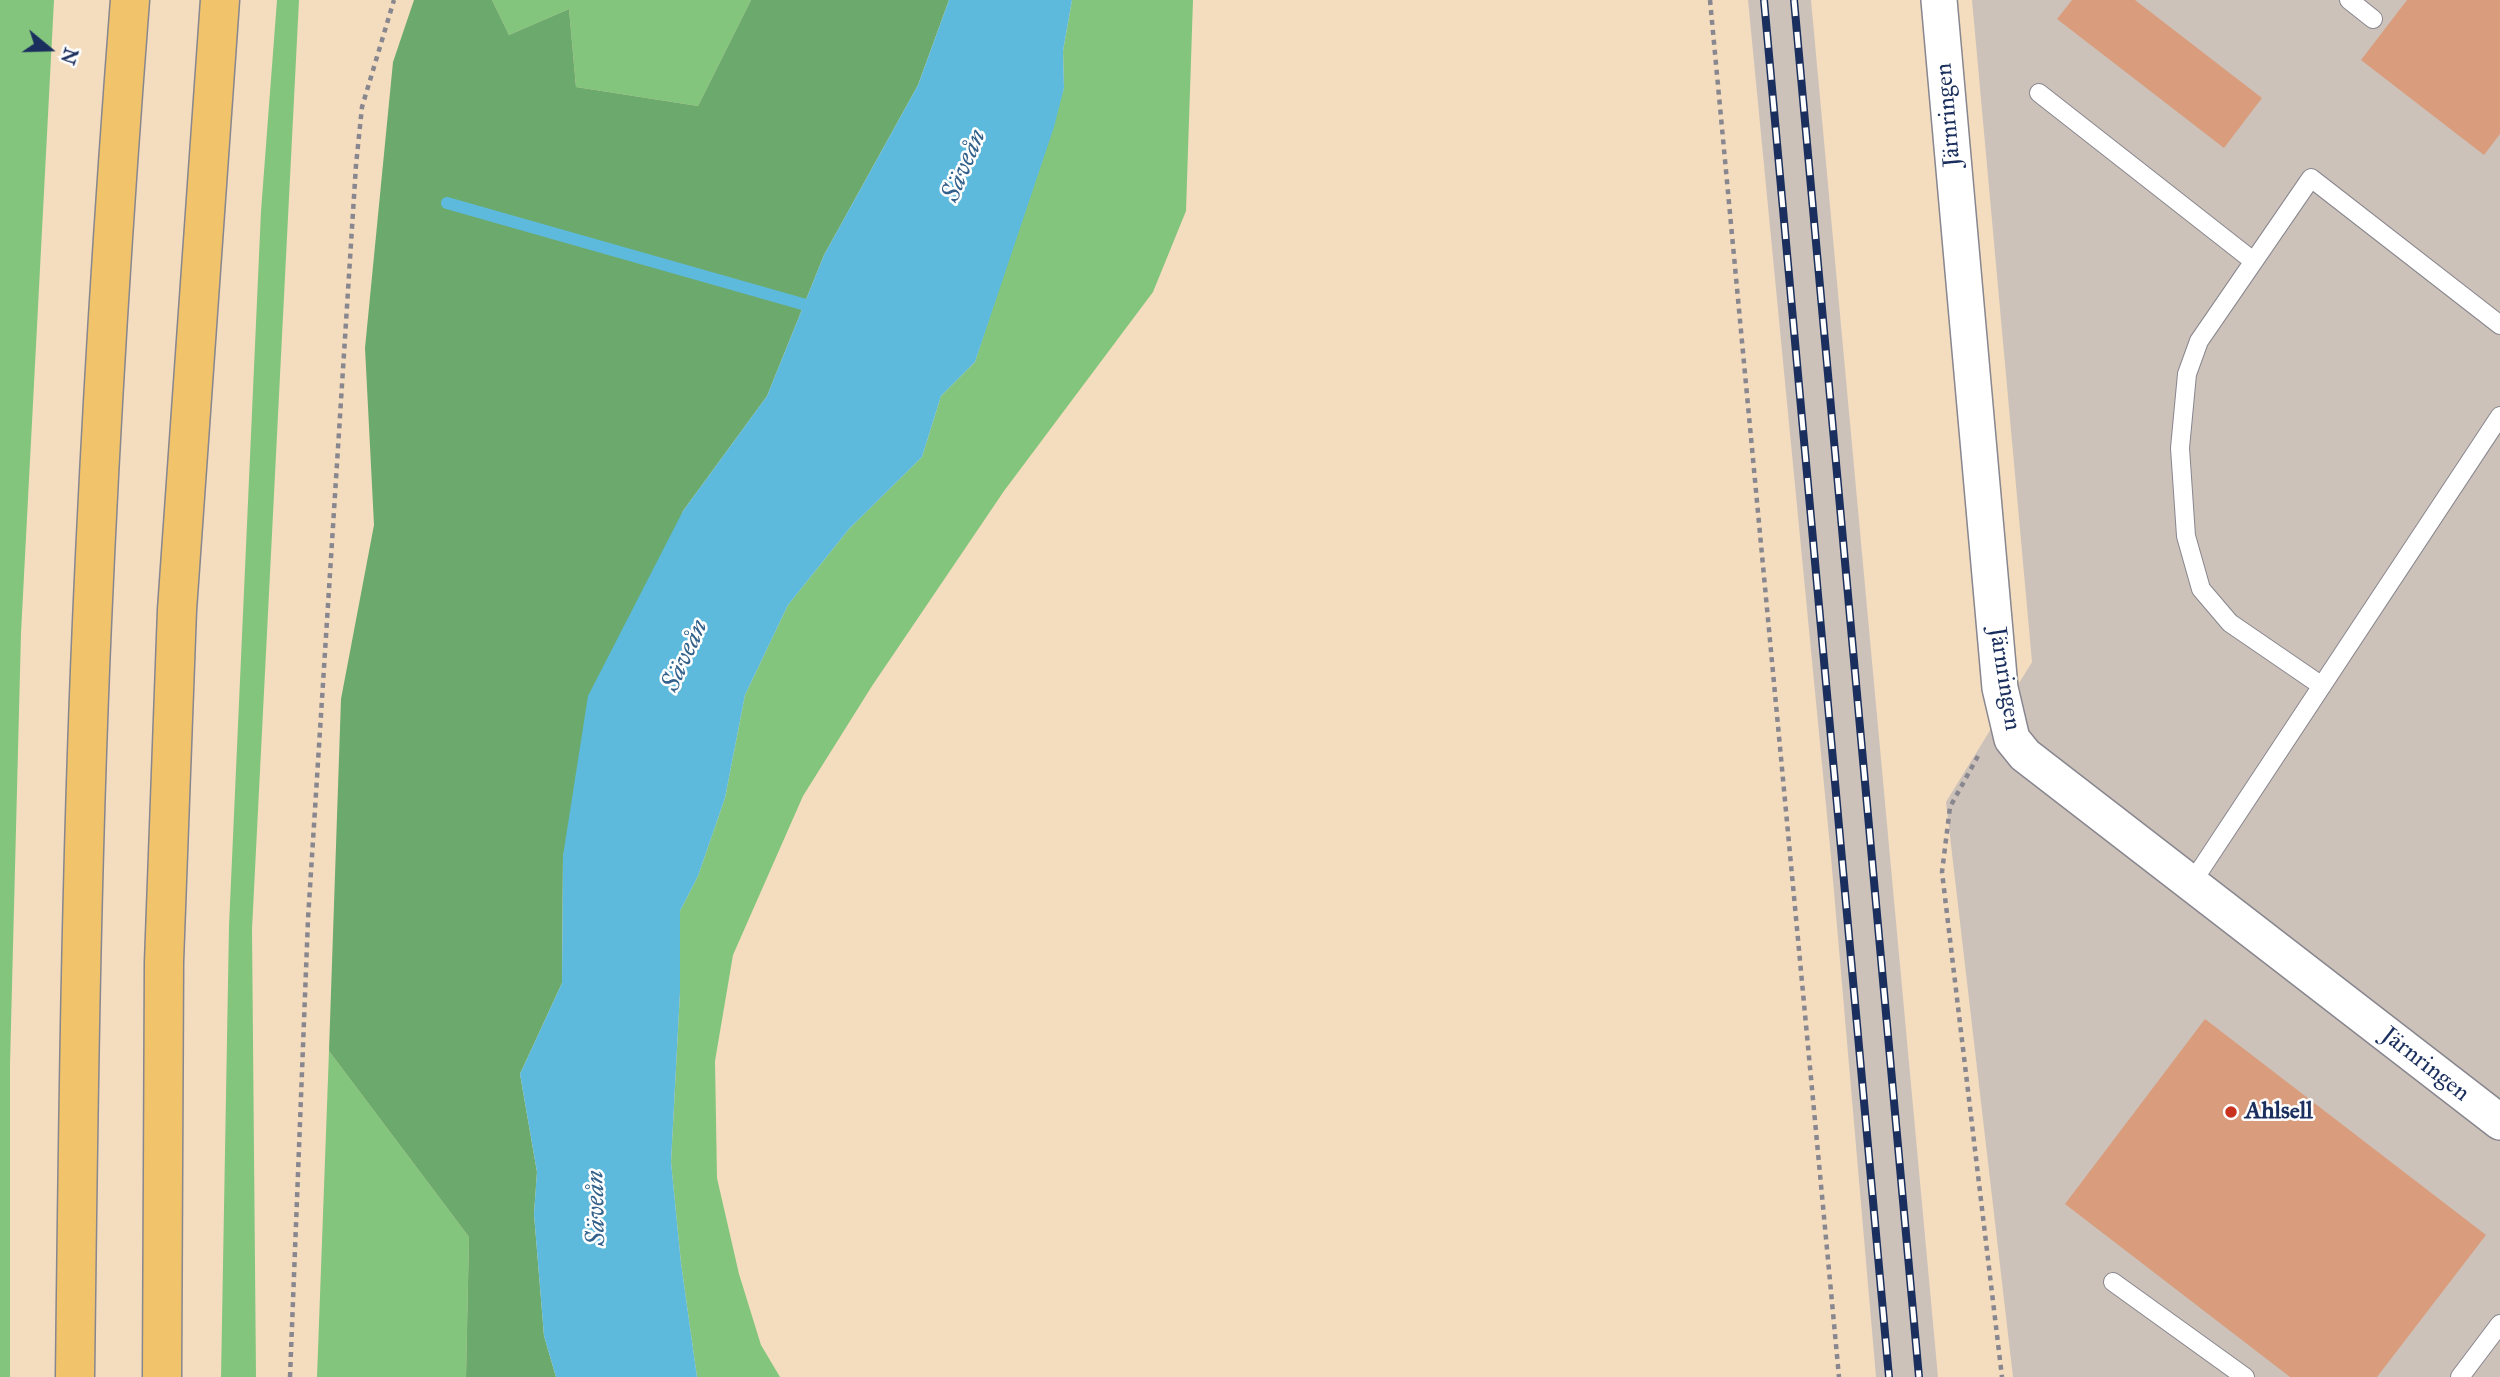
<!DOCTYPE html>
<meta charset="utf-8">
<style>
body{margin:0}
#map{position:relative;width:2500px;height:1377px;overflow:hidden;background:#f4ddbf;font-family:"IM FELL Great Primer",serif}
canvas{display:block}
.north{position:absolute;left:14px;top:14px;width:70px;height:70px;-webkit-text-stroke:5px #fff;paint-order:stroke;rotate:109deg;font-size:19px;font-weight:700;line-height:28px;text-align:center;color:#1b2f5e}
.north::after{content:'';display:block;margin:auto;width:24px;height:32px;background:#1b2f5e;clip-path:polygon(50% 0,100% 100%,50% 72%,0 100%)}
</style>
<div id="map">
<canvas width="2500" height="1377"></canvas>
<div class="north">N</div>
</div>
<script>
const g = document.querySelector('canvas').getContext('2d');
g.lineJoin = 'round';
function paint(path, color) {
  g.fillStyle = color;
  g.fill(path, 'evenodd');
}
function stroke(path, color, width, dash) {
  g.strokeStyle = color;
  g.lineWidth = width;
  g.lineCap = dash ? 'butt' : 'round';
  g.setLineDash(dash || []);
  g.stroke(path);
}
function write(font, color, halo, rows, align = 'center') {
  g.font = font + ' "IM FELL Great Primer",serif';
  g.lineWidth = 5;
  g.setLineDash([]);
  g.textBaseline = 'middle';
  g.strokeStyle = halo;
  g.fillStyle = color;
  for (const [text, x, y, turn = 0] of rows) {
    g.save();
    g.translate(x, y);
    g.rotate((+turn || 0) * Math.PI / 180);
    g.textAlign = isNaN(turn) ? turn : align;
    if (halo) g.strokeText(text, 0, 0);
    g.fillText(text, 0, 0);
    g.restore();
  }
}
paint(new Path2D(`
 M1748 0H1811L1938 1377H1876L1831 857Z
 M1972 0H2500V1377H2013L1946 802 2032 662Z`), '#cdc2b9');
paint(new Path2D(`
 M0 0H54L21 633 10 1064V1377H0Z
 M277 0H299L252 929 256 1377H221L229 926 261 211Z
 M492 0H751L698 106 576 87 569 9 509 35Z
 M1072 0H1193L1186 211 1153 292 1004 491 872 686 803 796 733 955 715 1061 717 1178 739 1274 761 1345 780 1377H697L681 1263 671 1162 680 992V911L698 876 725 798 745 695 788 605 849 529 922 457 941 396 975 362 1064 88 1063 51Z
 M329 1051 469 1237 466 1377H317Z`), '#84c57d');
paint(new Path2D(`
 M414 0H492L509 35 569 9 576 87 698 106 751 0H949L918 85 824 255 767 396 683 511 563 856 562 983 520 1074 537 1172 534 1214 544 1336 556 1377H466L469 1237 329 1051 341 699 374 525 365 348 393 62Z`), '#6baa6c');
paint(new Path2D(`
 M949 0H1072L1063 51 1064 88 1054 127 975 362 941 396 922 457 849 529 788 605 745 695 725 798 698 876 680 911V992L671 1162 681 1263 697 1377H556L544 1336 534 1214 537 1172 520 1074 562 983 563 856 588 696 683 511 767 396 824 255 918 85Z`), '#5ebadc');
stroke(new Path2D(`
 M447 203 820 309`), '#5ebadc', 12);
paint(new Path2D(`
 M2072 0H2135L2262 98 2224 148 2057 19Z
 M2407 0H2500V134L2484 155 2361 60Z
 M2205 1019 2486 1235 2377 1377H2290L2065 1204Z`), '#d99d7d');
const service = new Path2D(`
 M2349 0 2373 19
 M2039 93 2252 260
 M2322 686 2230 623 2201 589 2186 536 2180 448 2187 374 2199 341 2311 178 2500 325
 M2191 884 2500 416
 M2113 1282 2245 1377
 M2460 1377 2500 1324`);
const minor = new Path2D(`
 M1939 0 2000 688 2012 739 2025 755 2500 1122`);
const motorway = new Path2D(`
 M75 1377C78 1125 81 874 92 622 101 415 114 207 130 0
 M162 1377 164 962 177 610 220 0`);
stroke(service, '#88868e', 20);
stroke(minor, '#88868e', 38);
stroke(motorway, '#88868e', 41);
stroke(new Path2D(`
 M1710 0 1839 1377
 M1978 756 1950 807 1942 872 2002 1377
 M290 1377 308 919 356 165 362 107 394 0`), '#88868e', 4.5, [5, 5]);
stroke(service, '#fff', 18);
stroke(minor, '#fff', 35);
stroke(motorway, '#f1c36a', 38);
const rail = new Path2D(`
 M1764 0 1889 1377
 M1794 0 1919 1377`);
stroke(rail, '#1b2f5e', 8);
stroke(rail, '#fff', 5, [16]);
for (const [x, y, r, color] of [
 [2231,1112,7,"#c8321e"]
]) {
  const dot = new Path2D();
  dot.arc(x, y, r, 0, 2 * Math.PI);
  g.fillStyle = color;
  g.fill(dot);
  stroke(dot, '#fff', 2.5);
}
write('24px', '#1b2f5e', '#fff', [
 ["Järnringen",1949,115,-95],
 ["Järnringen",2004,679,81],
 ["Järnringen",2425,1065,38]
]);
write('bold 24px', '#1b2f5e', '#fff', [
 ["Ahlsell",2245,1112]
], 'left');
write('italic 26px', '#32608a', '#fff', [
 ["Säveån",965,166,-67],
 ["Säveån",686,656,-65],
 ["Säveån",597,1208,-91]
]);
</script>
